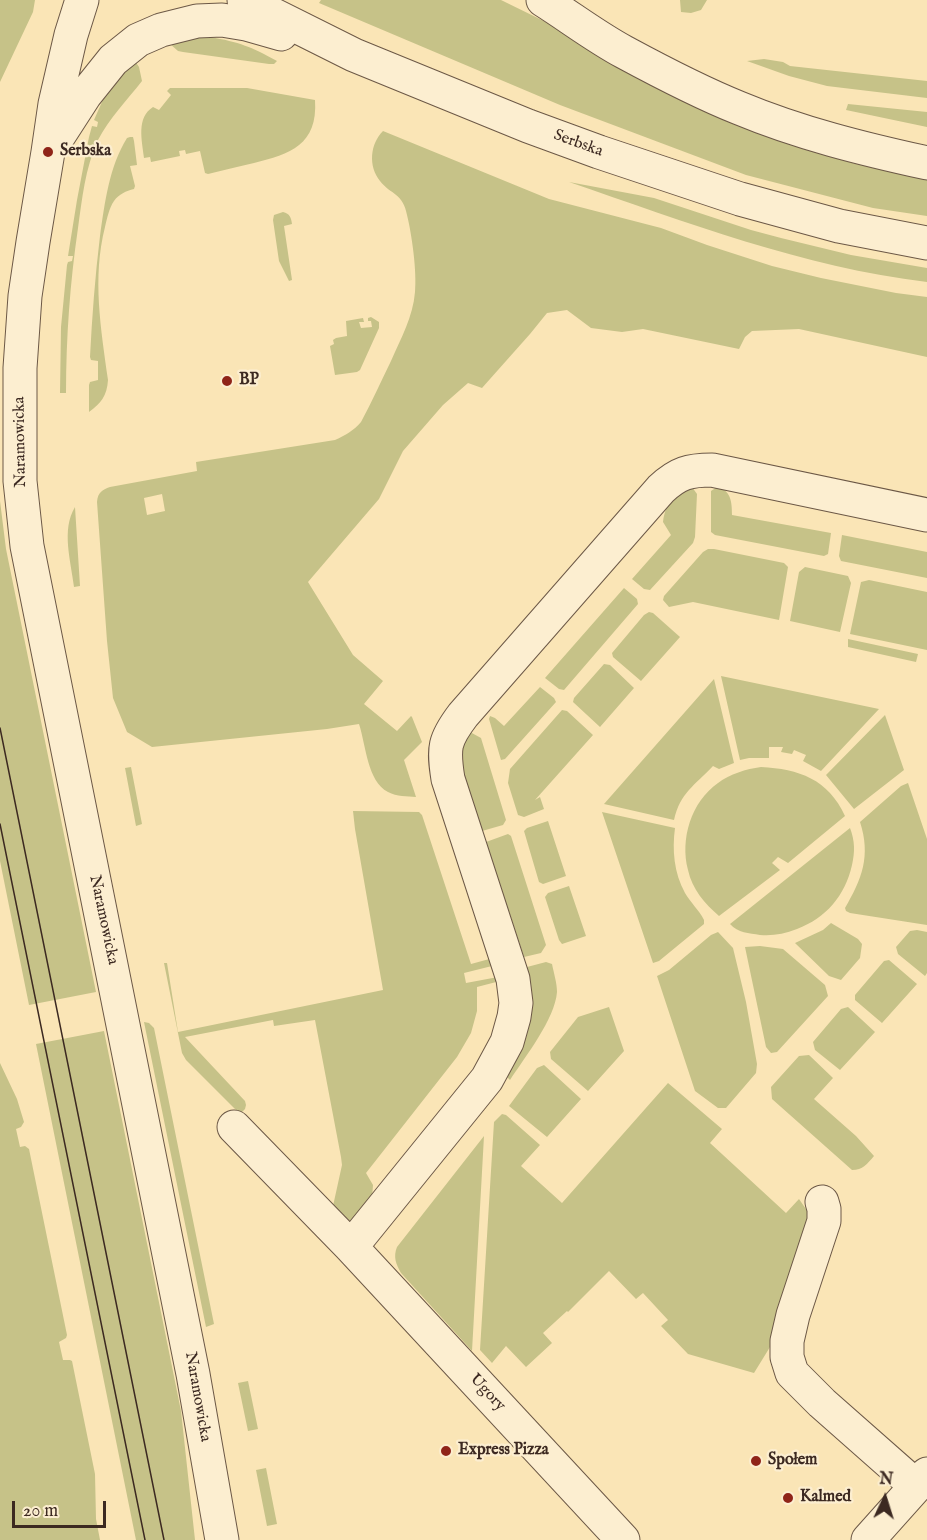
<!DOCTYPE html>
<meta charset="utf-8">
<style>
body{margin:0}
#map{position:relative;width:927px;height:1540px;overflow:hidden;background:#fae5b6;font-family:"IM FELL English",serif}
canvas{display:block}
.north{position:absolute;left:855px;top:1468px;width:60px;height:60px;-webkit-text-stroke:4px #fceed0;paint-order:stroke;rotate:4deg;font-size:16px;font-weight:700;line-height:24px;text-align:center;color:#3c2921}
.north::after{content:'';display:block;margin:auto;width:21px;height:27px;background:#3c2921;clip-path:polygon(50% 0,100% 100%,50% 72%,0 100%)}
.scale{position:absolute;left:12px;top:1501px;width:94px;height:27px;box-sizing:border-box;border:3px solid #3c2921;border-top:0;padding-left:8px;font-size:18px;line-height:21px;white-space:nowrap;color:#3c2921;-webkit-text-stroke:4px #fceed0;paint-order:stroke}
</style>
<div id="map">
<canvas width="927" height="1540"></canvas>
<div class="north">N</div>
<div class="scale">20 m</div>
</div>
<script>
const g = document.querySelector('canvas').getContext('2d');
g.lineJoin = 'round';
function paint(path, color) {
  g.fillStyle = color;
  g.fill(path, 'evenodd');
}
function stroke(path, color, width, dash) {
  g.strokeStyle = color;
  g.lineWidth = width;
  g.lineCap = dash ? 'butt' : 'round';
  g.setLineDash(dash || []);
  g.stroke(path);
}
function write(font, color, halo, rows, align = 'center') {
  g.font = font + ' "IM FELL English",serif';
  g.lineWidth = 4.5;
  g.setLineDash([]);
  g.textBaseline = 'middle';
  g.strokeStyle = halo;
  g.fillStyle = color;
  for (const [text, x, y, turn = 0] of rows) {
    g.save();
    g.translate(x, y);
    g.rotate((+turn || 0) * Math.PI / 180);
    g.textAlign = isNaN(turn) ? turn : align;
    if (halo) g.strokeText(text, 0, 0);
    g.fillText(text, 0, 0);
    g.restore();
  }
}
paint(new Path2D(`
 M0 0H35L33 12 0 82Z
 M321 0H501L807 150 856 164 927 179V216L873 208 746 175 560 105 319 3Z
 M680 0H707L701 10 691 13 681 12Z
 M210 37C239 42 252 47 277 61L274 64H269L183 52 178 51 169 43 189 38Z
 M764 59 783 62 790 66 927 81V98L827 86 789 76 747 61Z
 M135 61 139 67 142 81C127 100 109 119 98 140 85 168 82 200 78 228 70 283 66 337 66 393H60L61 327 67 265 68 262 72 261 73 256H68L77 200 89 137 92 126 97 127 98 122 94 120 105 95 113 82Z
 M170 88H247L315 100C318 145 290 154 254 163 238 167 223 170 208 174L205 173 200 151 186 154 185 150 179 151 180 156 151 162 150 157 144 158C142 140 136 118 153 107L159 110 171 95 167 91Z
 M848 104 927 112V127L846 110Z
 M383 131 549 199 661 228 707 245 772 266 821 278 896 293 927 297V357L799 329 752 331 745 337 739 349 643 329 622 332 591 328 567 310 547 313 530 334 482 388 468 383 443 405 403 451 379 499 308 582 353 655 383 681 364 704 397 731 411 716 412 717 422 742 404 760 416 797C407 796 397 797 388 792 367 781 366 745 359 724L327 729 152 747 127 732 113 698 107 641 97 502C98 492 102 490 110 487L197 471 196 462 335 440C346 435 353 431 361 422 372 402 381 381 391 361 401 338 413 317 415 292 417 272 412 235 407 215 403 193 391 195 380 181 368 166 370 144 383 131ZM162 494 165 511 147 515 144 498Z
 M130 137H133L134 141 137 165 130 166 135 186 134 189C126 191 119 194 114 201 109 208 107 219 105 227 92 278 101 329 108 380 107 396 101 403 89 412V385L90 382 98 380V361L91 360 90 357C92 317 95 277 100 236 105 202 109 167 127 138Z
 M569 182 654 198 751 230 781 238 851 255 927 268V282C803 267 686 222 569 182Z
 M283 212C290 214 291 217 292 224L284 226 292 280 289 281 279 261 273 220 274 215Z
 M371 317 379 322V328L360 370 357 372 335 375 330 346 334 344 333 340 336 338 347 336 346 321 363 318 364 322H359L361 328 372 327 371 321H368V318Z
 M692 487 697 494 695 537 693 543 650 590 644 589 632 579 671 535 663 522C666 500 674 498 692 487Z
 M717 487C731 490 732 502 732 515L831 533 828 554 824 556 715 535 711 532V491Z
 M0 501 6 549 96 992 29 1005 0 861Z
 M75 507 80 586 74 587C71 561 61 530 75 507Z
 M842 535 927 552V578L841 561 839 556Z
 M708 549H714L784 563 788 567 779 620 693 602 669 607 663 600 664 596 703 552Z
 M805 567 848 576 851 583 840 632 790 621 799 572Z
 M869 580 927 592V650L850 634 861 582Z
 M624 588 637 599 638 604 564 690 559 689 545 678Z
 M649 612 653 613 680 637 641 681 613 657 612 653 644 615Z
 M848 639 918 654 916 662 848 647Z
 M604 664 610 665 634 688 600 727 573 702 574 698Z
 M721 676 879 709 821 771 803 761 806 755 794 750 792 754 781 752 783 747H769V758H749L740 760Z
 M714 679 734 763 719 769 713 766C695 785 680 793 674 820L604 804Z
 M540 687 554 698 556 702 505 759 501 760 489 719 490 716 495 718 504 726Z
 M562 710 567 711 593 735 535 800 540 797 544 809 524 817 518 815 508 783 510 769Z
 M885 715 904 770 854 809 826 775Z
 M470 732 481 738 506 820 503 825 482 831 461 764 463 747 466 739Z
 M131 767 142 824 136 826 125 768Z
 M761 767C799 769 828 779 845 816L788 863 778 857 772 863 780 870 719 916C705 904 692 889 688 870 680 839 691 802 718 783 730 774 746 769 761 767Z
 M908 783 927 839V925L850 913 846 911 845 908C862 879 871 856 860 822L901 786Z
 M353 811 419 812 422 815 471 964 493 958 496 965 464 973 466 983 498 977 500 981 477 987V1011L471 1033 457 1057 366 1173 373 1185 372 1198 352 1220 346 1222 333 1206 342 1165 341 1157 315 1020 274 1026 273 1020 185 1037 245 1101 246 1105 245 1109 240 1114 186 1060 182 1053 164 963H167L178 1032 383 990 355 829Z
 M602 812 675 828C672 850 674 873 685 893 690 902 699 910 704 920V924L659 961 653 963Z
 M548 821 566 876 543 884 539 882 524 831 527 828Z
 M850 828C855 841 855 852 852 865 845 896 826 918 797 929 784 934 773 936 760 935 749 933 738 933 730 924Z
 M508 834 511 836 546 945 541 953 524 957 486 842Z
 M569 886 586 936 562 944 559 940 545 897 548 893Z
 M831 923 858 939 862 944 860 958 841 980 829 976 795 943 823 930Z
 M917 930 927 932V973L925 976 898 954 896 947 910 931Z
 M718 932 733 948 746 1002 757 1064 756 1073 726 1108H718L695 1091 657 976 669 970 711 935Z
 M760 946 783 949 825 985 828 996 777 1052 771 1053 766 1047 745 947Z
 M889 960 917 984 882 1023 855 1000V995L884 961Z
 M546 962 552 964C554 974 557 983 557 992 555 1019 525 1057 510 1080L506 1076 531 1001 527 967Z
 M609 1007 624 1051 588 1091 551 1059 550 1052 578 1017Z
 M848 1007 875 1032 840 1070 815 1050 813 1042 841 1009Z
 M144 1022 149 1023 154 1028 214 1324 206 1327Z
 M104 1031 181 1411 195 1540H136L36 1044Z
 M809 1055 833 1078 814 1099 856 1136 874 1156C867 1164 863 1170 852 1170L772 1099 771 1087 799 1056Z
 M0 1063 17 1099 24 1122 21 1127 16 1129 20 1147 25 1146 29 1149 67 1335 66 1338 59 1342 63 1360H70L72 1361 95 1474 96 1519 100 1540H0Z
 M544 1065 581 1099 547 1137 509 1106 537 1068Z
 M668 1083 722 1129 710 1143 786 1213 799 1199 808 1212V1235L770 1347 754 1373 688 1354 661 1326 668 1320 643 1293 636 1299 609 1271 568 1312 567 1311 543 1333 552 1343 526 1367 506 1346 492 1363 480 1350 494 1122 502 1114 506 1115 540 1145 521 1166 562 1203Z
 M484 1136 472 1351 401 1273C396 1264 393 1257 397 1247Z
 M248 1381 258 1429 248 1431 238 1383Z
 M266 1468 277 1524 267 1526 256 1470Z`), '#c6c288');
const minor = new Path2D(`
 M82 0 71 35 55 104 48 152 33 242 25 296 20 368V481L27 546 193 1374 222 1540
 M244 0 354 55 528 126 599 152 740 199 839 226 927 243
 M543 0C570 17 596 37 624 52 661 72 699 92 739 108 799 133 863 149 927 163
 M54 143 85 95 113 60 138 40 161 30 197 21 222 20 246 24 281 34
 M234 1127 351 1247 623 1540
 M822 1202 824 1209V1221L793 1315 787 1341V1357L792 1373 822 1403 916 1486
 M351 1247 487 1079 507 1042 514 1017 516 1003 513 979 448 779C443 748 444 740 463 715L661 489C678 473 689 470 712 470L927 515
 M868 1540 927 1474`);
stroke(minor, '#6c5846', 35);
stroke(minor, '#fceed0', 33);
stroke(new Path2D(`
 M0 728 164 1540
 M0 824 145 1540`), '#3c2921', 1.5);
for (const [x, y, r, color] of [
 [48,152,6,"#8f2418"],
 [227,381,6,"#8f2418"],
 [446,1451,6,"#8f2418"],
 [756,1461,6,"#8f2418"],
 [788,1498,6,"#8f2418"]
]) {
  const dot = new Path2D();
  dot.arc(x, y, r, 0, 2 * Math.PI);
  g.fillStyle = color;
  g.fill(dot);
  stroke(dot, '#fceed0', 2);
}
write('16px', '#3c2921', '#fceed0', [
 ["Serbska",578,144,20],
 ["Naramowicka",21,442,-91],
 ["Naramowicka",103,920,78],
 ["Ugory",487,1393,47],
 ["Naramowicka",197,1397,80]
]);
write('bold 16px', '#3c2921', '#fceed0', [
 ["Serbska",60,152],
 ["BP",239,381],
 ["Express Pizza",458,1451],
 ["Społem",768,1461],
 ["Kalmed",800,1498]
], 'left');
</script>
